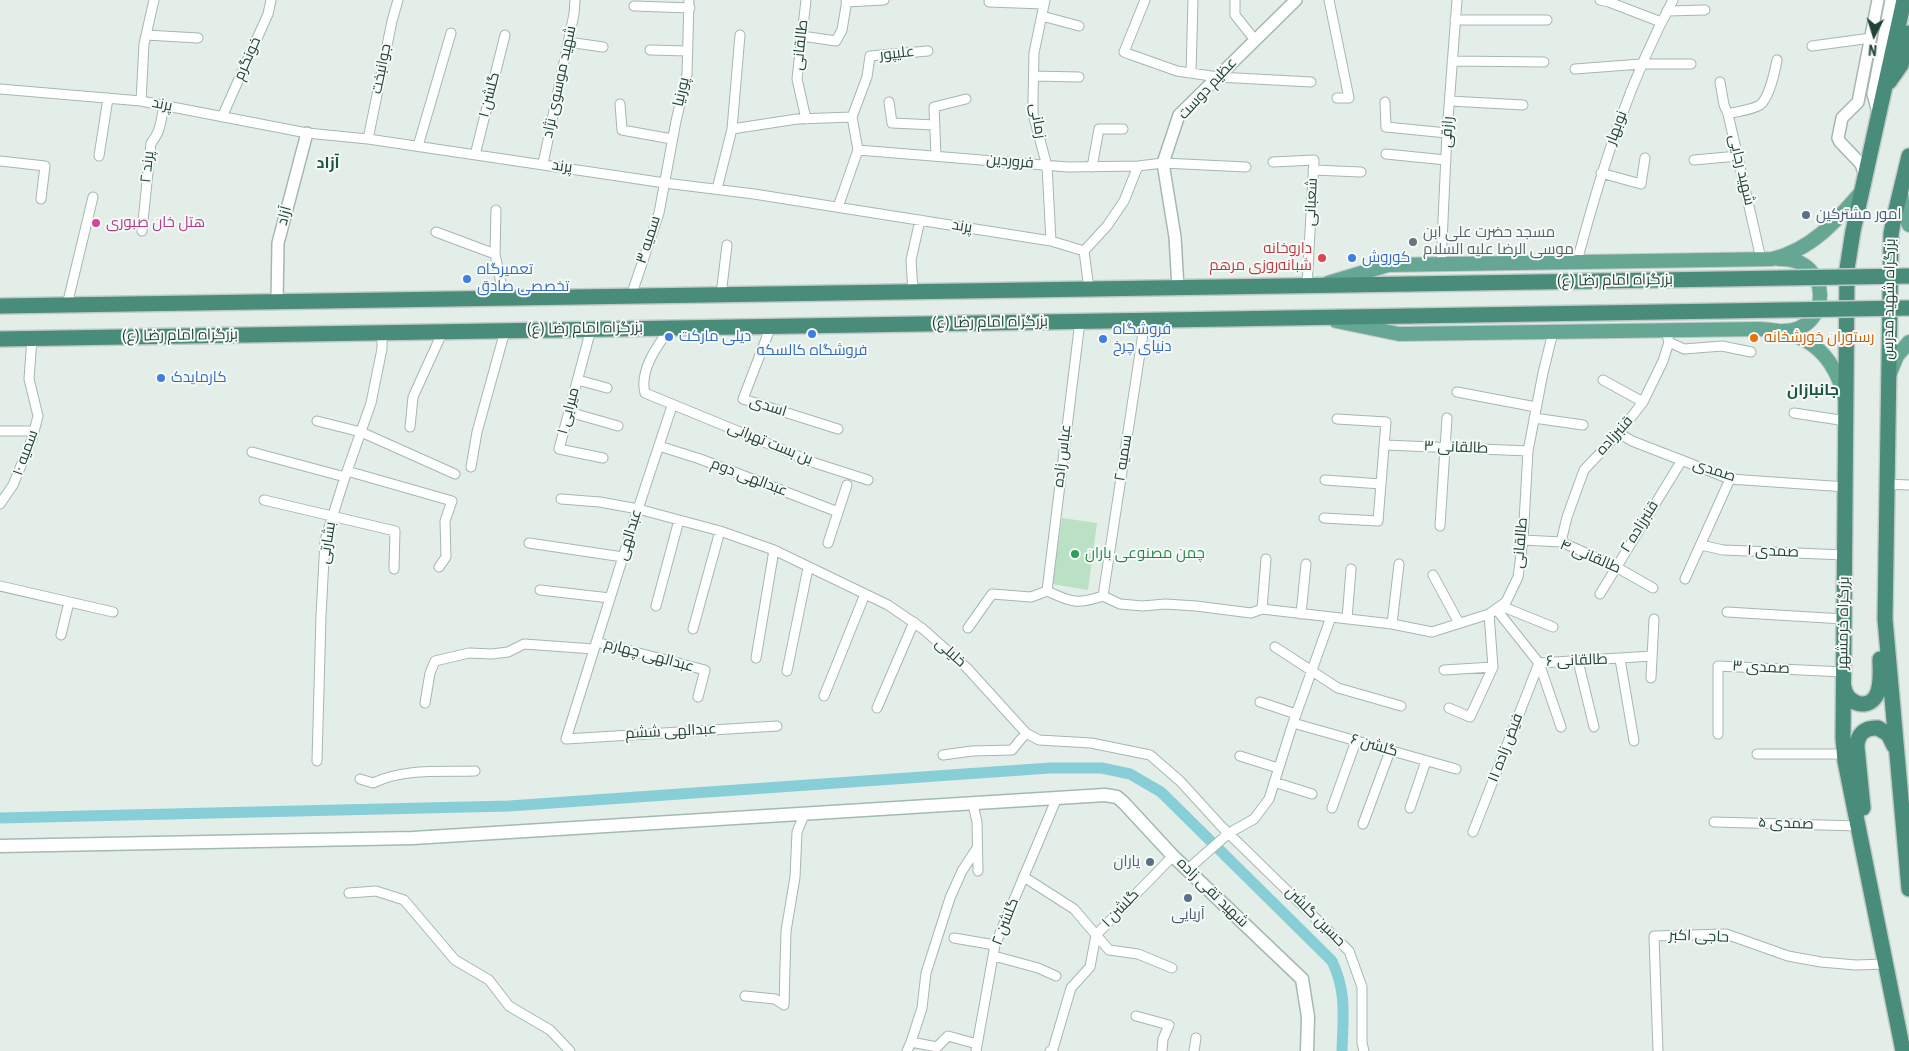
<!DOCTYPE html>
<meta charset="utf-8">
<style>
body{margin:0}
#map{position:relative;width:1909px;height:1051px;overflow:hidden;background:#e4eee9;font-family:"Roboto Condensed",sans-serif}
canvas{display:block}
.north{position:absolute;left:1849px;top:10px;width:50px;height:50px;-webkit-text-stroke:4px #f5faf7;paint-order:stroke;rotate:185deg;font-size:14px;font-weight:700;line-height:20px;text-align:center;color:#214238}
.north::after{content:'';display:block;margin:auto;width:18px;height:22px;background:#214238;clip-path:polygon(50% 0,100% 100%,50% 72%,0 100%)}
</style>
<div id="map">
<canvas width="1909" height="1051"></canvas>
<div class="north">N</div>
</div>
<script>
const g = document.querySelector('canvas').getContext('2d');
g.lineJoin = 'round';
function paint(path, color) {
  g.fillStyle = color;
  g.fill(path, 'evenodd');
}
function stroke(path, color, width, dash) {
  g.strokeStyle = color;
  g.lineWidth = width;
  g.lineCap = dash ? 'butt' : 'round';
  g.setLineDash(dash || []);
  g.stroke(path);
}
function write(font, color, halo, rows, align = 'center') {
  g.font = font + ' "Roboto Condensed",Cairo,sans-serif';
  g.lineWidth = 4;
  g.setLineDash([]);
  g.textBaseline = 'middle';
  g.strokeStyle = halo;
  g.fillStyle = color;
  for (const [text, x, y, turn = 0] of rows) {
    g.save();
    g.translate(x, y);
    g.rotate((+turn || 0) * Math.PI / 180);
    g.textAlign = isNaN(turn) ? turn : align;
    if (halo) g.strokeText(text, 0, 0);
    g.fillText(text, 0, 0);
    g.restore();
  }
}
paint(new Path2D(`
 M1062 518 1097 523 1088 590 1052 584Z`), '#bbe1c4');
stroke(new Path2D(`
 M0 818 509 806 1050 768H1102L1130 774 1161 792 1332 961C1347 993 1343 1017 1342 1051`), '#88ced7', 11);
const minor = new Path2D(`
 M806 0 797 79 806 119
 M1045 0 1034 53 1033 100V114L1047 166 1051 241
 M1145 0 1124 52 1129 54 1177 71 1218 77 1311 82
 M1235 0V15L1255 40
 M1329 0 1349 98H1337
 M1600 0 1609 2 1661 22
 M846 2 884 0
 M989 2 1044 4
 M634 6 690 8
 M1667 11 1705 10
 M1042 16 1079 26
 M1455 20H1547
 M146 35 198 38
 M802 36 836 41 842 30 847 0
 M568 42 603 47
 M1812 46 1871 38
 M650 50 688 51
 M1452 61 1544 62
 M1575 69 1641 64H1691
 M1191 73 1193 0
 M1034 76 1079 77
 M1720 82 1724 105 1728 114 1761 259
 M0 89 141 101 307 133 368 139 665 183 754 194 1051 241 1084 251 1089 289
 M141 101 144 44 154 0
 M1450 101 1523 105
 M889 102 892 123 935 125
 M1385 102 1386 127 1447 133
 M620 104 622 130 672 139
 M1728 114C1738 111 1752 110 1760 105 1769 98 1775 71 1777 60
 M222 117 268 14 271 0
 M852 117 867 77 870 56 928 51
 M732 129 740 35
 M368 139 392 21 398 0
 M418 146 451 33
 M1386 154 1446 160
 M475 155 505 35
 M99 156 108 98
 M936 156 934 107 966 99
 M1694 160 1738 156
 M0 161 45 166 41 199
 M1273 162 1314 160 1307 286
 M543 164 574 14 575 0
 M1092 167 1099 129H1123
 M1313 170 1361 172
 M1601 173 1641 184 1645 158
 M717 189 732 129 797 119 852 117 858 150 1068 167 1138 166 1163 163 1246 167
 M838 207 858 150
 M496 210 495 254 504 298
 M142 231 151 143C161 132 161 119 164 105
 M436 232 495 254
 M1084 251 1107 226 1124 201 1138 166
 M1578 262 1579 254C1603 165 1629 82 1673 0
 M1441 264 1447 133 1457 0
 M913 292 911 260 920 220
 M721 295 727 245
 M631 296 659 213 676 121 687 74 689 0
 M67 305 93 197
 M771 326 743 399 838 429
 M671 328C657 345 639 371 645 393L815 463 868 480
 M591 329 559 449 603 458
 M1669 342 1684 349 1722 346 1751 352
 M578 380 607 388
 M1603 380 1643 402
 M1457 392 1536 407
 M672 406 638 509 566 739 777 726
 M569 412 618 426
 M1794 413 1846 421
 M1534 418 1583 425
 M317 421 361 432 455 474
 M410 427 413 397 443 331
 M0 431H34
 M1619 433 1632 441 1730 479 1846 487
 M1385 445 1528 451
 M659 446 700 459 838 512
 M252 452 345 477
 M471 467 477 432 505 331
 M347 471 452 501 445 521 446 557 439 567
 M1325 480 1381 484
 M1886 484 1909 485
 M561 499 600 502 638 509 720 531 774 550 888 605 923 629 967 668 1026 733 1039 740 1091 743 1150 755 1180 781 1222 827 1349 951 1362 987V1043L1364 1051
 M264 500 395 531 394 569
 M0 504 13 485 32 439 38 416 29 379 32 338
 M1324 518 1378 521 1386 422 1337 419
 M1440 526 1447 418
 M1523 540 1561 542 1611 564 1653 588
 M1561 542 1567 517 1584 470 1619 433 1643 402 1663 361 1669 342 1666 331
 M529 543 623 557
 M828 543 847 485
 M1701 545 1723 550 1845 555
 M1433 575 1459 623
 M1685 579 1730 479
 M0 586 113 612
 M540 590 610 598
 M1047 591 1080 321
 M1600 594 1682 460
 M1103 596 1145 320
 M656 606 679 520
 M1501 606 1553 627
 M1262 609 1266 559
 M1496 609 1539 663 1652 656
 M1727 612 1844 619
 M1301 614 1306 564
 M1347 619 1351 569
 M1392 624 1399 564
 M968 628 992 594 1031 597 1047 591C1071 602 1076 605 1103 596L1120 604 1143 606 1165 604 1196 606 1251 613 1262 609 1392 624 1432 632 1489 614 1506 602 1518 577 1523 540 1528 451 1543 373 1553 332
 M693 629 720 531
 M61 635 69 602
 M596 642 705 670 698 697
 M1275 647 1338 688 1401 706
 M756 658 774 550
 M1620 659 1634 741
 M1578 661 1594 727
 M1539 663 1561 727
 M1444 670 1493 667
 M787 671 808 568
 M1651 678 1654 619
 M824 696 865 594
 M1260 702 1296 714
 M425 703 430 673 435 661 469 653 492 654 508 652 524 644 594 649
 M877 708 914 622
 M1449 708 1470 717 1493 667 1489 614
 M1293 723 1456 769
 M1718 734V666L1844 672
 M1757 754H1844
 M943 755 972 751 1012 750 1026 733
 M1240 756 1278 768
 M317 761 321 616 325 540 345 477 371 403 382 349V332
 M360 779 373 783C404 768 442 772 475 771
 M1274 782 1312 794
 M973 804 977 822 978 871
 M1332 808 1356 741
 M1410 808 1426 761
 M1714 822 1858 826
 M1363 824 1390 751
 M1473 832 1539 663
 M1188 869 1229 833 1254 819 1269 799 1293 723 1331 617
 M1024 877 1074 909 1109 950 1138 954 1172 968
 M349 893 376 891 404 900 455 960 489 980 509 1006 550 1030 570 1051
 M954 938 995 945
 M994 956 1038 968 1056 976
 M745 996 775 999 784 1005 786 931 795 877 797 832 804 815
 M1136 1016 1169 1025 1163 1039 1162 1051
 M911 1042 922 1008 926 973 950 898 962 871 977 848
 M907 1051 911 1042 937 1047 948 1036 977 1044
 M976 1051 995 945 1056 800
 M1050 1051 1053 1049 1071 988 1090 967 1096 935 1173 856
 M1194 1051 1196 1038
 M1658 1051 1654 936 1726 934 1788 956 1821 962 1856 965 1885 964`);
const tertiary = new Path2D(`
 M1879 116 1873 94 1891 0
 M1865 176 1861 164 1840 142 1838 138 1842 118 1858 102 1878 0
 M1178 288 1175 237 1163 163 1179 115 1296 0
 M277 302 278 243 307 133`);
const secondary = new Path2D(`
 M0 846 413 838 1105 795 1117 797 1124 803 1173 856 1302 979 1308 1017 1307 1051`);
const primary = new Path2D(`
 M1901 194 1903 209 1909 225
 M1779 259C1833 257 1833 331 1783 331
 M1328 283 1388 265 1772 259C1812 250 1837 220 1862 191
 M1336 321 1399 334 1760 329C1807 331 1834 353 1845 399
 M1890 373 1897 356 1909 342`);
const trunk = new Path2D(`
 M1889 82 1901 65 1909 33
 M1909 156 1894 218 1891 234 1885 619 1909 889
 M0 306 1410 284
 M0 339 1410 316
 M1844 687C1846 703 1867 711 1876 696 1882 686 1880 670 1880 659
 M1863 808 1857 747C1857 734 1865 727 1878 728L1888 734 1894 746
 M1903 1051 1845 761 1843 738 1847 269 1853 231 1904 0`);
stroke(minor, '#a6b7b0', 11);
stroke(tertiary, '#a6b7b0', 14);
stroke(secondary, '#a1bbb1', 15);
stroke(primary, '#c1cac7', 16);
stroke(trunk, '#c1cac7', 18);
stroke(minor, '#fff', 9);
stroke(tertiary, '#fff', 11);
stroke(secondary, '#fff', 12);
stroke(primary, '#65a793', 14);
stroke(trunk, '#488c79', 15);
const trunkBridge = new Path2D(`
 M1410 284 1909 276
 M1410 316 1909 308`);
stroke(trunkBridge, '#c1cac7', 18, []);
stroke(trunkBridge, '#488c79', 15);
for (const [x, y, r, color] of [
 [1806,215,5,"#5c6f8a"],
 [96,223,5,"#d1479c"],
 [1413,242,5,"#6b7280"],
 [1322,258,5,"#e0444e"],
 [1352,258,5,"#3f7fe0"],
 [467,279,5,"#3f7fe0"],
 [812,334,5,"#3f7fe0"],
 [669,337,5,"#3f7fe0"],
 [1754,338,5,"#e8710a"],
 [1103,339,5,"#3f7fe0"],
 [161,378,5,"#3f7fe0"],
 [1075,554,5,"#2e9e5b"],
 [1150,862,5,"#5c6f8a"],
 [1188,898,5,"#5c6f8a"]
]) {
  const dot = new Path2D();
  dot.arc(x, y, r, 0, 2 * Math.PI);
  g.fillStyle = color;
  g.fill(dot);
  stroke(dot, '#f5faf7', 2);
}
write('15px', '#214238', '#f5faf7', [
 ["طالقانی",801,45,-84],
 ["علیپور",897,54,-6],
 ["خونگرم",248,59,-66],
 ["جوانبخت",382,69,-79],
 ["شهید موسوی نژاد",560,82,-78],
 ["عظیم دوست",1208,89,-47],
 ["پورنیا",682,92,-77],
 ["گلشن ۱",490,95,-76],
 ["پرند",162,105,11],
 ["زمانی",1037,121,80],
 ["نوبهار",1617,128,-69],
 ["رازقی",1448,132,-86],
 ["فروردین",1010,162,5],
 ["پرند ۲",148,167,-84],
 ["پرند",562,167,8],
 ["شهید رجایی",1741,170,77],
 ["شعبانی",1312,202,-87],
 ["آزاد",285,216,-75],
 ["پرند",962,227,9],
 ["سمیه ۳",649,240,-72],
 ["بزرگراه امام رضا (ع)",1615,281,-1],
 ["بزرگراه شهید مدرس",1890,299,-89],
 ["بزرگراه امام رضا (ع)",990,323,-1],
 ["بزرگراه امام رضا (ع)",585,329,-1],
 ["بزرگراه امام رضا (ع)",180,336,-1],
 ["اسدی",768,407,18],
 ["میرابی ۱",569,411,-75],
 ["قنبرزاده",1615,436,-48],
 ["بن بست تهرانی",770,444,22],
 ["طالقانی ۳",1456,448,2],
 ["سمیه ۱۰",26,453,-70],
 ["عباس زاده",1063,456,-83],
 ["سمیه ۲",1124,458,-81],
 ["صمدی",1714,471,18],
 ["عبدالهی دوم",749,478,21],
 ["قنبرزاده ۲",1640,527,-58],
 ["عبدالهی",630,535,-73],
 ["بشارتی",328,543,-81],
 ["طالقانی",1521,543,-85],
 ["صمدی ۱",1773,552,2],
 ["طالقانی ۴",1590,557,23],
 ["بزرگراه خرمشهر",1844,623,-89],
 ["خلیلی",950,653,42],
 ["عبدالهی چهارم",649,656,15],
 ["طالقانی ۶",1577,661,-2],
 ["صمدی ۳",1761,668,3],
 ["عبدالهی ششم",671,732,-3],
 ["گلشن ۶",1374,746,16],
 ["فیض زاده ۱۱",1506,748,-69],
 ["صمدی ۵",1786,824,2],
 ["شهید تقی زاده",1212,893,44],
 ["گلشن ۱",1121,909,-46],
 ["حسین گلشن",1315,917,45],
 ["گلشن ۲",1006,922,-69],
 ["حاجی اکبر",1699,937,2]
]);
write('15px', '#4e5e75', '#f5faf7', [
 ["امور مشترکین",1816,215],
 ["یاران",1140,862,"right"],
 ["آریایی",1188,915,"center"]
], 'left');
write('15px', '#b23c85', '#f5faf7', [
 ["هتل خان صبوری",106,223]
], 'left');
write('15px', '#5b616d', '#f5faf7', [
 ["مسجد حضرت علی ابن",1423,233],
 ["موسی الرضا علیه السلام",1423,250]
], 'left');
write('15px', '#be3a42', '#f5faf7', [
 ["داروخانه",1312,249],
 ["شبانه‌روزی مرهم",1312,266]
], 'right');
write('15px', '#366cbe', '#f5faf7', [
 ["کوروش",1362,258],
 ["تعمیرگاه",477,270],
 ["تخصصی صادق",477,287],
 ["فروشگاه",1113,330],
 ["دنیای چرخ",1113,347],
 ["دیلی مارکت",679,337],
 ["فروشگاه کالسکه",812,351,"center"],
 ["کارمایدک",171,378]
], 'left');
write('15px', '#c56008', '#f5faf7', [
 ["رستوران خورشخانه",1764,338]
], 'left');
write('15px', '#27864d', '#f5faf7', [
 ["چمن مصنوعی باران",1085,554]
], 'left');
write('bold 16px', '#1b5645', '#f5faf7', [
 ["آزاد",328,164],
 ["جانبازان",1813,391]
]);
</script>
